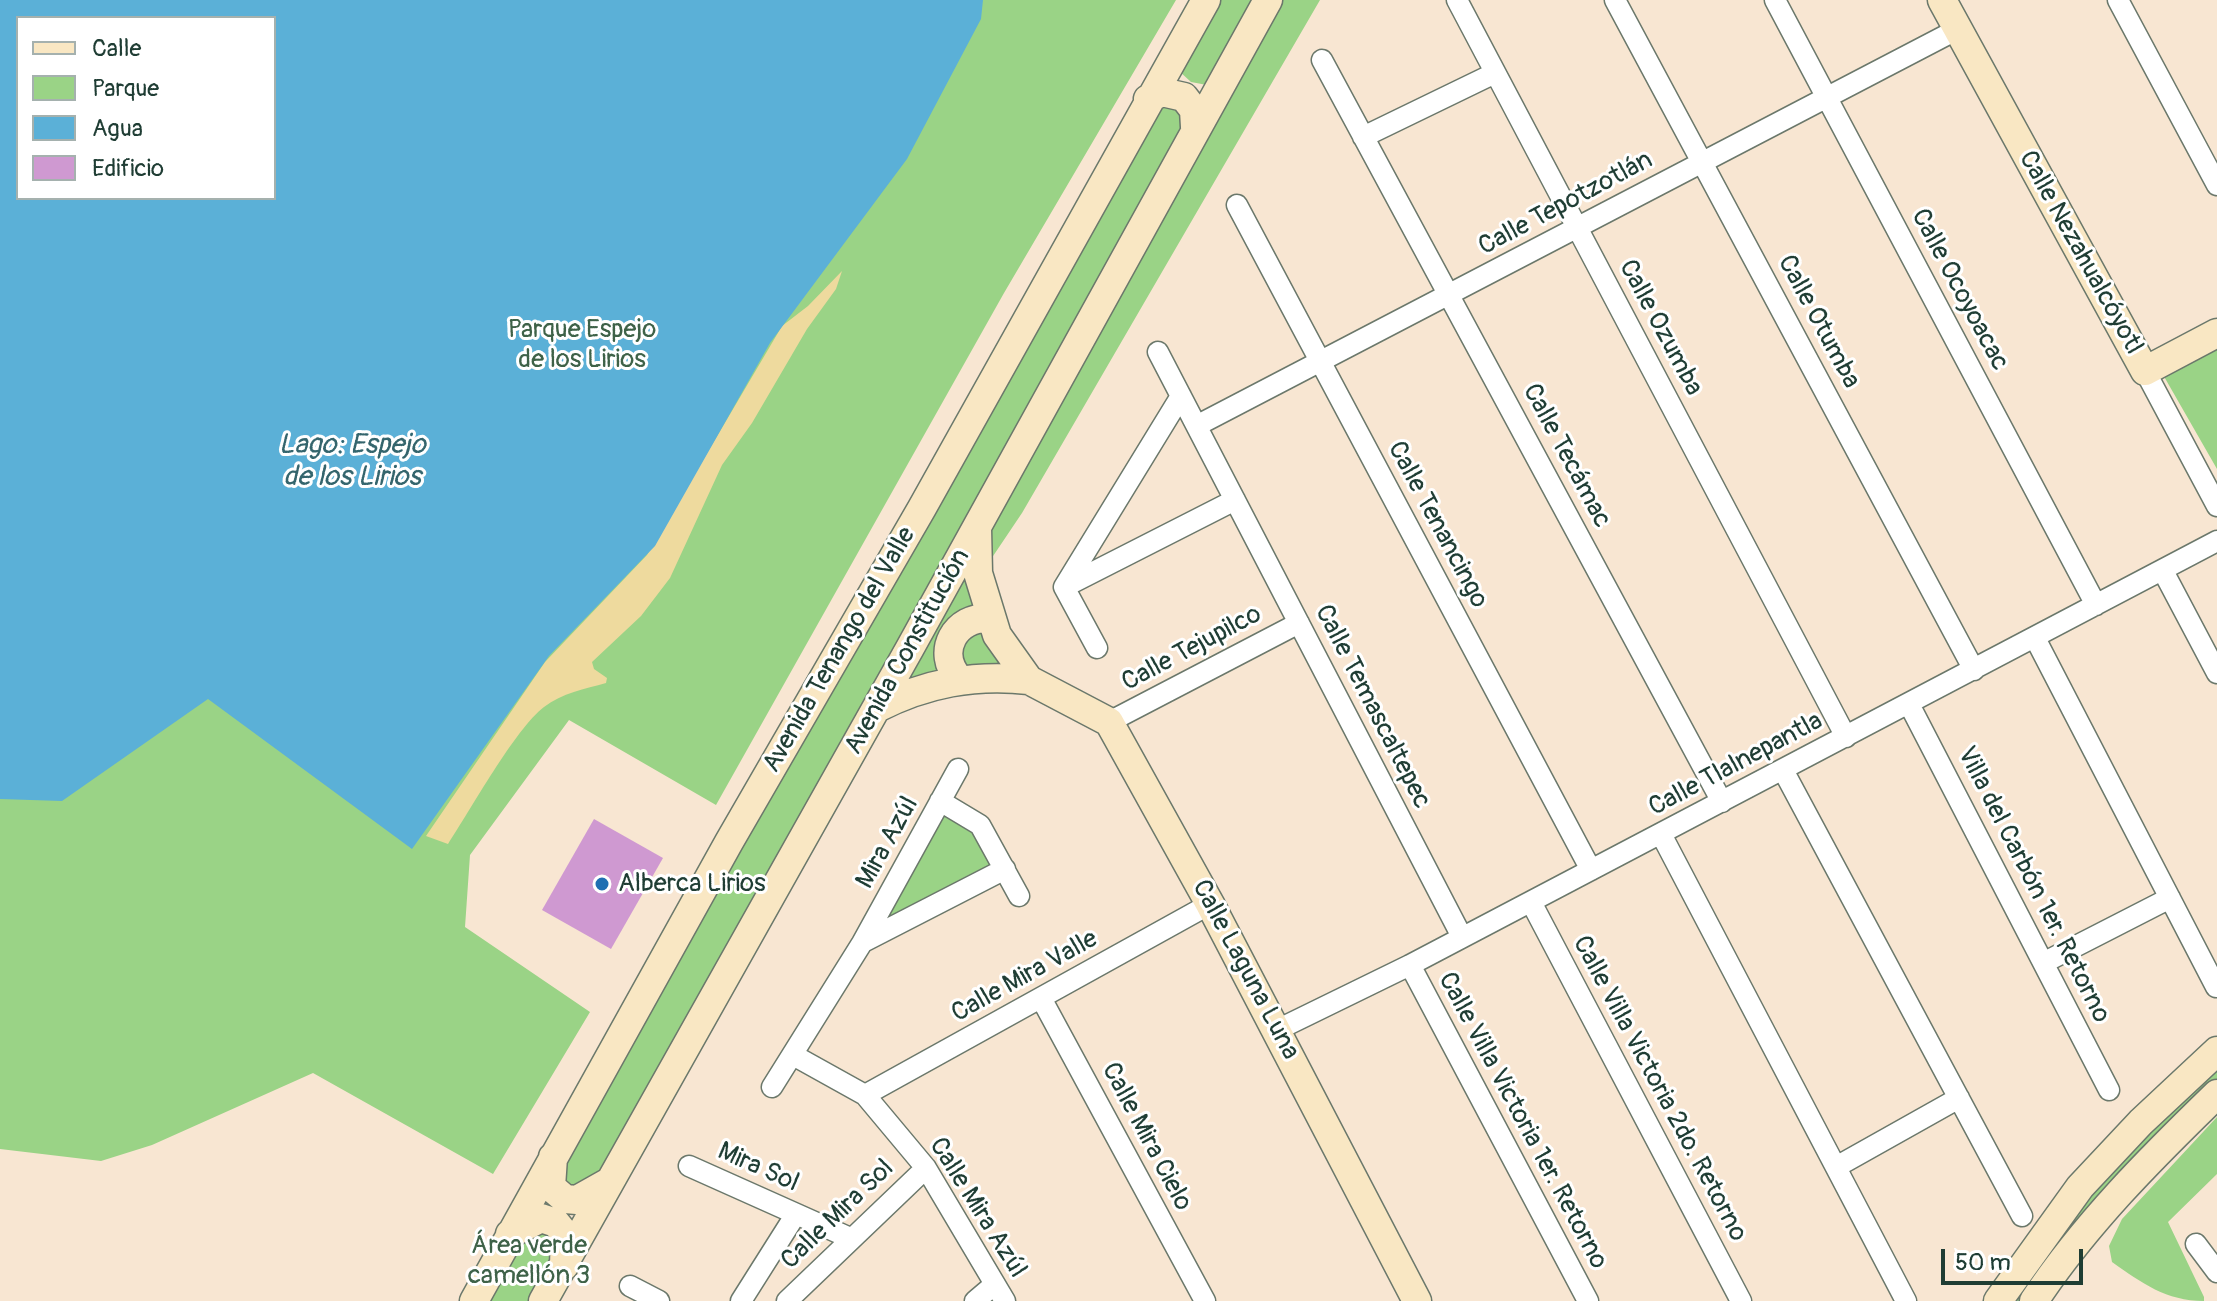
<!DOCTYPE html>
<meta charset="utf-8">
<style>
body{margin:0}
#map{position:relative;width:2217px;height:1301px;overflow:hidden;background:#f8e6d2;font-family:Pangolin,sans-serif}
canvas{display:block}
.legend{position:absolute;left:16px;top:16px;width:260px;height:184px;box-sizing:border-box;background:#fff;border:2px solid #a5b1ae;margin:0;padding:10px 14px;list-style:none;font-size:24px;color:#1f3d34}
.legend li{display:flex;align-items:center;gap:16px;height:40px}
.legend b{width:40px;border:2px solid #a5b1ae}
.scale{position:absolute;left:1941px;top:1249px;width:142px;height:36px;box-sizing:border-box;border:4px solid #1f3d34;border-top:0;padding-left:10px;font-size:24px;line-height:28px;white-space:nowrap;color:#1f3d34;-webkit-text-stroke:6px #fff;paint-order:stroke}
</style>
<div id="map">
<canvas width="2217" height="1301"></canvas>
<ul class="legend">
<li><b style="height:10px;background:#f9e7c3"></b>Calle</li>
<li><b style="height:22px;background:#9ad386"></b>Parque</li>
<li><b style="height:22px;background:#5bb0d7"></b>Agua</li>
<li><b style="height:22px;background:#cf99d1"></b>Edificio</li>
</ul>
<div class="scale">50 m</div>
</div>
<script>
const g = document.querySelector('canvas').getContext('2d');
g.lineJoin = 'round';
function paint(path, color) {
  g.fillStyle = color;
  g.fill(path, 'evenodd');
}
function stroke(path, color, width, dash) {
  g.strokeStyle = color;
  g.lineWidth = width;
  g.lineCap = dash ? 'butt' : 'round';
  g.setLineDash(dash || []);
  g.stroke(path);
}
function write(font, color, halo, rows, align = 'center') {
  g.font = font + ' Pangolin,sans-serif';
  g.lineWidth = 6;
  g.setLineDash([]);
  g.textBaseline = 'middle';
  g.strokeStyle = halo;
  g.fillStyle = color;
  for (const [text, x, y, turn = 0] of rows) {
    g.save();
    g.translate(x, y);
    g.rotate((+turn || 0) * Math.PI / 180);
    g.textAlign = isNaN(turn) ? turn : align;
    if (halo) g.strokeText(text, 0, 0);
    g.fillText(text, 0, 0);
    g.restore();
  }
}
paint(new Path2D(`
 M0 0H1176L1004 293 716 805 569 720 470 855 465 927 590 1012 493 1174 313 1073 152 1145 101 1161 0 1149ZM18 18H274V198H18Z
 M1209 0H1266L1207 85 1191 82 1179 71Z
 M1275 0H1320L1022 513 983 571 981 548Z
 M1157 95 1194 118 589 1192 552 1182Z
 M2217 345V469L2162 373Z
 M973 547 979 612 950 677 889 696Z
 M976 624 1013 671 963 674 957 639Z
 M942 807 977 827 1000 865 872 932Z
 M2217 1057V1090L2029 1301H2005L2040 1248Z
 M2217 1117V1174L2168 1222 2204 1297V1301C2166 1301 2142 1283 2112 1262L2109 1246 2122 1219Z
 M559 1231 539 1301H476L510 1234Z`), '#9ad386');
paint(new Path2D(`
 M842 271 836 289 807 329 752 423 722 465 670 578 641 616 592 662 594 669 607 678 606 683C585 689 562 693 544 707 515 729 470 811 448 844L426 836 545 662 647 555 782 326 808 306Z`), '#eeda9e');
paint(new Path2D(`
 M0 0H983L981 19 907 159 770 343 655 546 549 656 412 849 208 699 62 801 0 799ZM18 18H274V198H18Z`), '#5bb0d7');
paint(new Path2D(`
 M594 819 663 858 611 949 542 910Z`), '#cf99d1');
const street = new Path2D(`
 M1457 0 1846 737
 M1615 0 1974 670
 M1775 0 2096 605
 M2118 0 2217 185
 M1322 60 1722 802
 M1363 137 1495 73
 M1237 205 1591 870
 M1158 352 1462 937
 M2145 371 2217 506
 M1198 425 1958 29
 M2163 571 2217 673
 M1064 587 1181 396
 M1064 587 1235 500
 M1064 587 1097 648
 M2035 638 2216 987
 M1909 704 2109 1090
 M1109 722 1299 623
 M1783 770 2022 1216
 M940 801 980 825 1019 896
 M1661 834 1906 1301
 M1531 902 1741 1301
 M863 942 1005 869
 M2045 962 2170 898
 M1410 965 1588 1301
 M1041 998 1205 1301
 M1277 1030 1410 965 2217 541
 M793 1055 865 1095 926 1168 1005 1301
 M772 1087 862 943 958 769
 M865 1095 1210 904
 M689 1166 850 1238
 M1836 1167 1959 1098
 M2196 1244 2217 1272
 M630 1286 659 1301
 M741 1301 796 1214
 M787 1301 926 1168
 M975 1301 995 1284`);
const secondary = new Path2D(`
 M1942 0 2145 371 2217 333
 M1148 99 1162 92 1184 97 1194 110 1195 127
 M977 528 978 573 997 635 1029 680 1109 722 1210 904 1417 1301
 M959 679C935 652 955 616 990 618
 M877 708C926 683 974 674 1029 680
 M553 1157 551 1187 565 1199 577 1200 609 1182
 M510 1234 541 1218 556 1223 565 1234 564 1266
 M474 1301 729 842 922 508 1206 0
 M543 1301 910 648 1268 0
 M1998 1301 2080 1187 2141 1122 2217 1051
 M2034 1301C2085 1224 2151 1158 2217 1094`);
stroke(street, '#6b786b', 23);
stroke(secondary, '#6b786b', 31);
stroke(street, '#fff', 20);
stroke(secondary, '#f9e7c3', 28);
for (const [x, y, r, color] of [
 [602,884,8,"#1f6fb2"]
]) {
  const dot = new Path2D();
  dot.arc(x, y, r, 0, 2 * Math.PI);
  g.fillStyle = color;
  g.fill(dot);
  stroke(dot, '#fff', 3);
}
write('26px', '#1f3d34', '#fff', [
 ["Calle Tepotzotlán",1566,204,-28],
 ["Calle Nezahualcóyotl",2080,253,61],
 ["Calle Ocoyoacac",1959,290,62],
 ["Calle Otumba",1818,322,62],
 ["Calle Ozumba",1660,328,62],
 ["Calle Tecámac",1566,456,62],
 ["Calle Tenancingo",1437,525,62],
 ["Calle Tejupilco",1192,649,-28],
 ["Avenida Tenango del Valle",840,650,-60],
 ["Avenida Constitución",908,652,-61],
 ["Calle Temascaltepec",1372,707,63],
 ["Calle Tlalnepantla",1736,765,-28],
 ["Mira Azúl",888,843,-61],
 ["Villa del Carbón 1er. Retorno",2033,885,63],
 ["Calle Laguna Luna",1245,970,62],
 ["Calle Mira Valle",1025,977,-29],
 ["Calle Villa Victoria 2do. Retorno",1659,1089,62],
 ["Calle Villa Victoria 1er. Retorno",1522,1121,62],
 ["Calle Mira Cielo",1146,1137,62],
 ["Mira Sol",758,1168,24],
 ["Calle Mira Azúl",977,1208,58],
 ["Calle Mira Sol",838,1215,-44]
]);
write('26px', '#3e6248', '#fff', [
 ["Parque Espejo",582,330],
 ["de los Lirios",582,360],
 ["Área verde",529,1246],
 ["camellón 3",529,1276]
]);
write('26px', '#1f3d34', '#fff', [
 ["Alberca Lirios",618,884]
], 'left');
write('italic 28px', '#34656d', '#fff', [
 ["Lago: Espejo",352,446],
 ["de los Lirios",352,478]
]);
</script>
